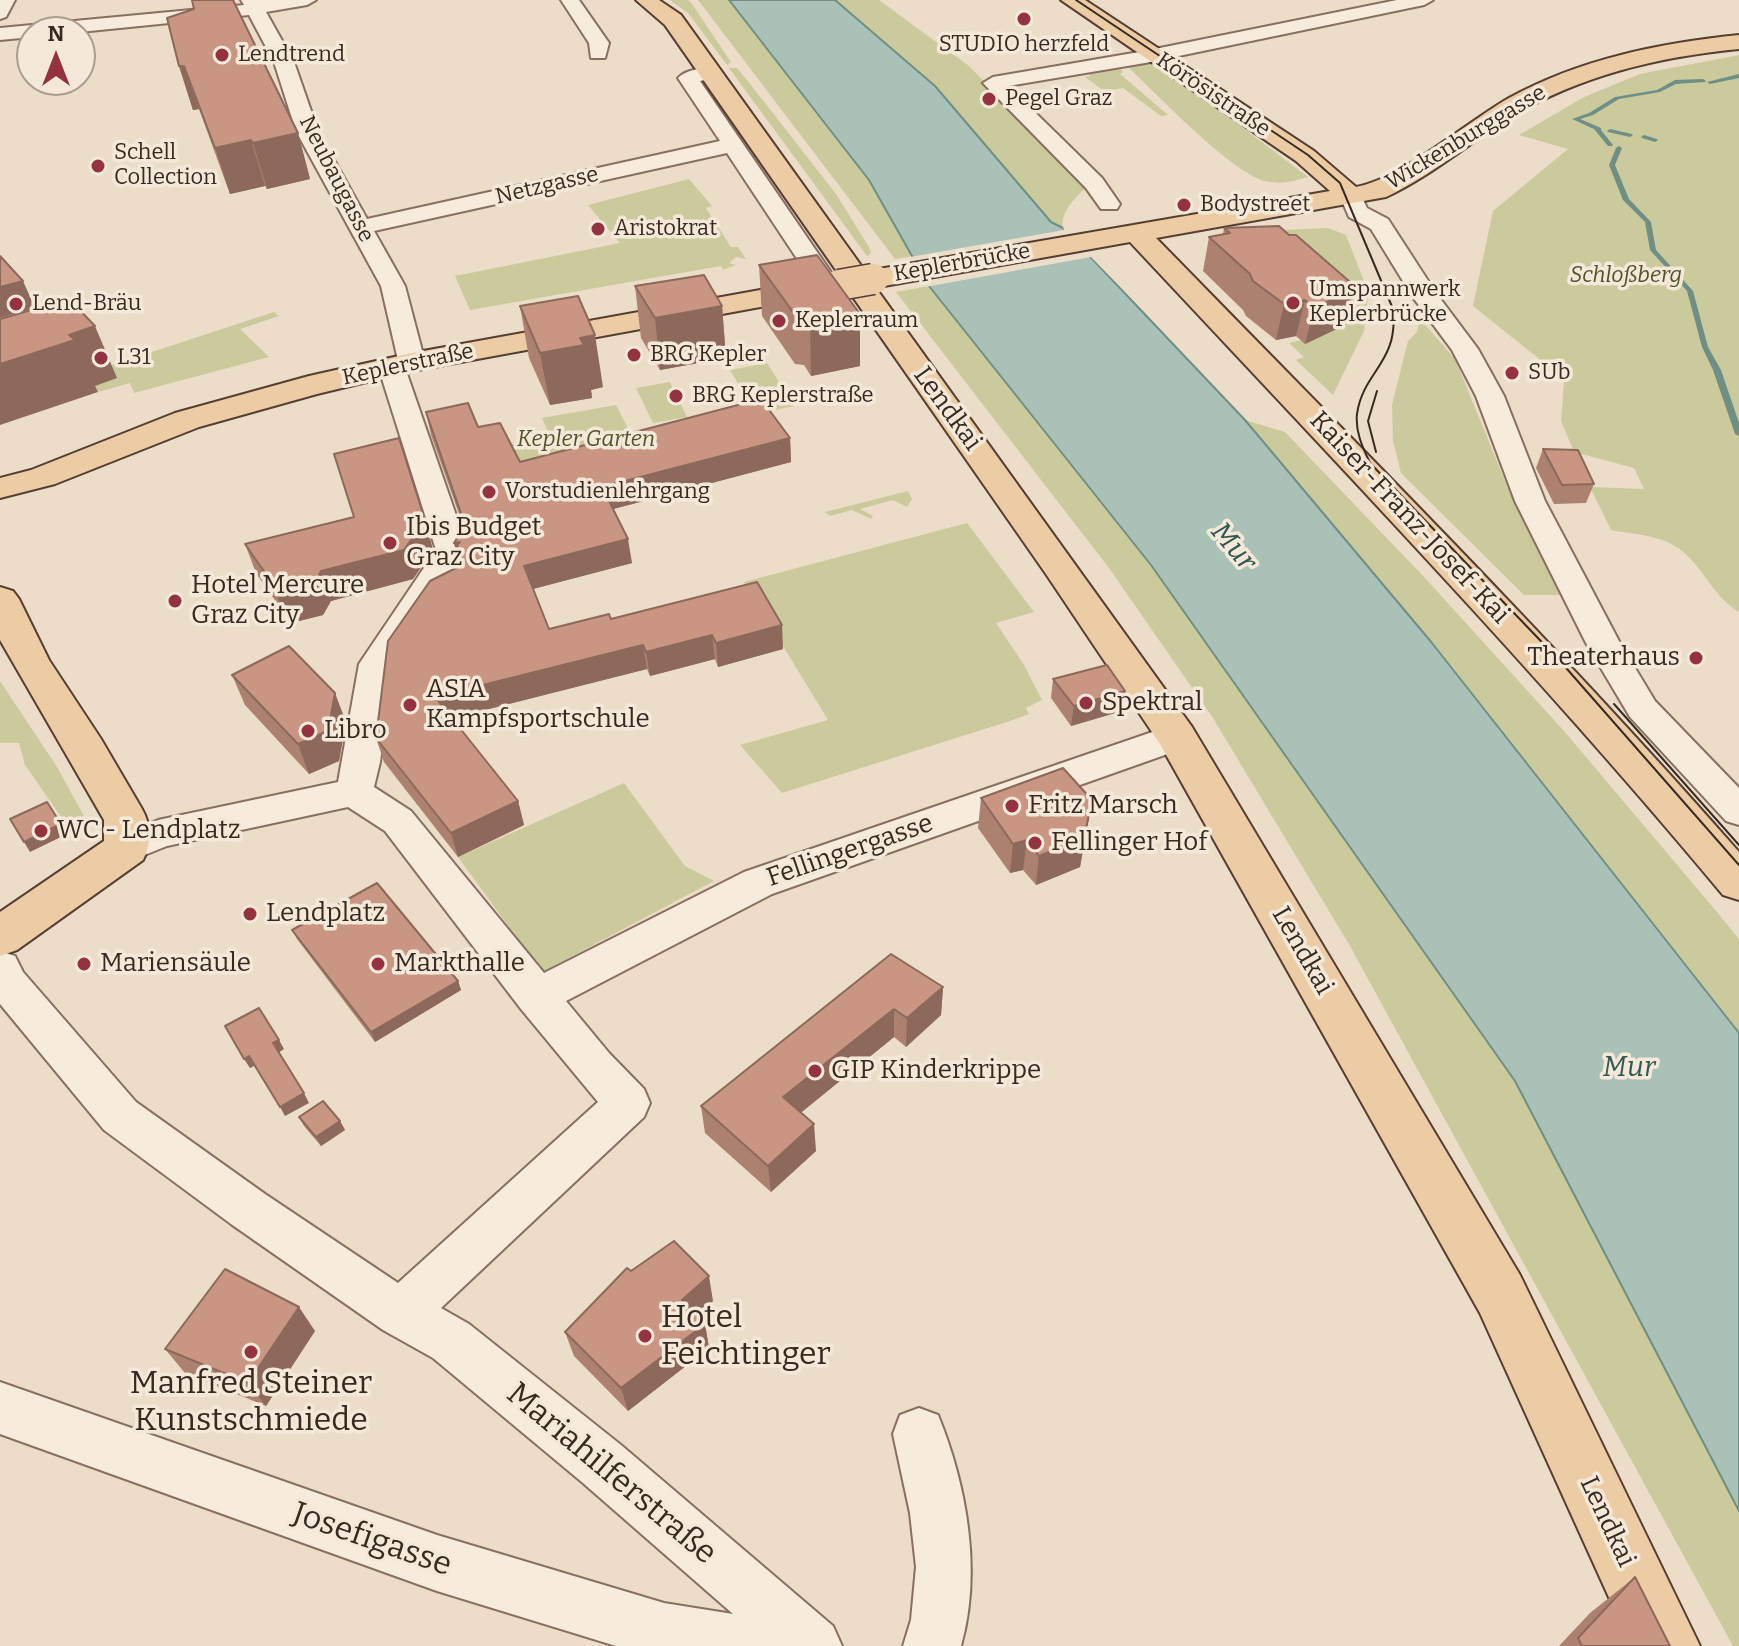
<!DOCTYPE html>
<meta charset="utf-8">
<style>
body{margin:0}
#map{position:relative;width:1739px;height:1646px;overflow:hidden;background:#ecddc9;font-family:Bitter,serif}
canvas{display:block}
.north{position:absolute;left:16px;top:16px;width:80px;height:80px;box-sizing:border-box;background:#f4e9d9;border:2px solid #a99d8f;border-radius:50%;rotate:0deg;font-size:22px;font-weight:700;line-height:32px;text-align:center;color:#392a21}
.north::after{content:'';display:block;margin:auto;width:28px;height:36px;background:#943240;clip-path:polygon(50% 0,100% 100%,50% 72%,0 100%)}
</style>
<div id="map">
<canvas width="1739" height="1646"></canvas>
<div class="north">N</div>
</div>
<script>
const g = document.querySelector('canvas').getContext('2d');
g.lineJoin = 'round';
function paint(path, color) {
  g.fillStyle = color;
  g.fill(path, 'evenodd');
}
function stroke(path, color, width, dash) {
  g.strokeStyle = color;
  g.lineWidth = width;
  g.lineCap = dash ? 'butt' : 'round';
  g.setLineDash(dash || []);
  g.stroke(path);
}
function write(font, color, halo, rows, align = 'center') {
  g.font = font + ' Bitter,serif';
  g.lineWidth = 7;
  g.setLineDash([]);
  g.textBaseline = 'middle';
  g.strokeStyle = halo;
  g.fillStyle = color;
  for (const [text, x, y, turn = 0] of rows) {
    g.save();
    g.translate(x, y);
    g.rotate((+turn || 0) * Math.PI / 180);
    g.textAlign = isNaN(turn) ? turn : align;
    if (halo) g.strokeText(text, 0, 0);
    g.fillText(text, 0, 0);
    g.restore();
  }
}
paint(new Path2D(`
 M670 0H688L692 4 731 62 727 65 688 13Z
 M698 0H729L869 180 914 256 895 259Z
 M835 0H879L969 66 1087 187C1076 196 1060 213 1063 227L1051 222 935 86Z
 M1739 55V612C1713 597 1702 564 1678 548 1660 535 1632 534 1611 530L1590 487 1644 489 1634 468 1574 452 1561 421 1564 383 1548 366 1473 306 1493 211 1568 149 1519 135 1584 97 1640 74Z
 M1142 62 1157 65 1154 66 1242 127 1308 177C1293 181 1281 185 1265 181 1230 172 1154 91 1125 64Z
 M729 68H737L751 85 836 194 869 247 871 253 867 256Z
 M1119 68 1123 72 1120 74 1168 115 1161 116 1123 88 1104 91 1085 77 1090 76 1087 73Z
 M689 179 712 206 706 208 731 247H738L746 259 736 257 729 263 736 265 723 270 721 266 470 310 455 276 620 243 588 205Z
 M1328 228 1346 235 1367 289 1343 288 1280 230Z
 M929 286 1151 565 1515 1081 1739 1511V1646H1733L1350 946 1213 718 1109 568 896 292Z
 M1338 291 1368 295 1364 331 1333 395 1296 360 1304 357 1289 343 1301 340 1351 301Z
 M274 312 279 316 240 329 269 357 134 393 130 383 98 392 92 387 106 367Z
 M1420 319 1455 359 1503 476 1562 595H1524L1401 473 1393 441 1392 405 1408 341 1417 332Z
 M767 363 794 406 756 414 730 370Z
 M670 382 687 417 653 423 636 388Z
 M616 405 635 442 525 486 505 446 534 439 539 451 555 448 542 418Z
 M1245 420 1285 432 1425 578 1564 731 1717 912 1739 939V1033L1432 643Z
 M908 491 912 499 907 507 893 500 860 509 873 516 871 519 852 510 830 516 825 512Z
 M967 523 1034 612 996 623 1024 665 1042 700 1026 708 1029 714 1010 721 782 793 740 745 828 720 744 582Z
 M0 681 57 767 84 816V825L71 831 25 765 19 743H0Z
 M624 783 685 866 714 881 542 972 458 857Z`), '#caca9d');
const water = new Path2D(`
 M729 0H835L935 86 1051 222 1063 228 1245 420 1432 643 1739 1033V1511L1515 1081 1151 565 929 286 869 180Z`);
paint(water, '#aac1b7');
stroke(water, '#708f84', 2);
paint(new Path2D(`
 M1062 222 1066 225 1238 407 1091 257 925 287 910 257 1064 230Z`), '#ecddc9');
paint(new Path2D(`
 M1739 74V78L1710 84 1707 82Z
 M1703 79 1706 81 1705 82 1676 84 1660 92 1619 99 1593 115 1580 119 1601 128V130L1613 145 1612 146H1608L1594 129 1572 119 1589 113 1615 97 1657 90 1675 80Z
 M1610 129 1632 134 1633 135 1630 137 1608 132 1607 131Z
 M1644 135 1657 139 1658 140 1655 142 1642 138 1641 137Z
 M1619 146 1622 148 1615 165 1629 199 1651 222 1656 250 1693 291 1708 347 1721 370 1739 423V436L1735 434 1713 370 1702 347 1687 291 1650 250 1645 222 1623 200 1609 165 1616 148Z`), '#708f84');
const minor = new Path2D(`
 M0 0H15L6 17 0 19Z
 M241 0H316L307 5 266 12 294 62 318 131 367 219 720 141 678 78C686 69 708 66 719 69L722 73 719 77 700 81 841 287 837 292H819L727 153 374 231 405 286 425 362 421 368H405L468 550 393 664 380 762 374 787 411 811 544 973 744 872 1164 728 1177 725 1190 728 1195 737 1190 746 772 894 566 1001 609 1053 644 1089 650 1103 644 1117 441 1308 469 1324 621 1445 833 1626 842 1646H616L437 1591 0 1434V1382L437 1535 664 1603 733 1614 583 1483 433 1358 383 1330 231 1224 104 1130 0 1004V951L15 956 23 972 136 1102 265 1194 398 1283 598 1102 521 1009 385 831 348 807 167 846 127 862 113 858 108 848 113 838 158 820 338 782 359 664 436 550 378 366 381 360H398L381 286 296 131 274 62 249 15 80 32H32V37L0 40V28L244 5Z
 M561 0H579L609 43 605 58H591L589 43Z
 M1397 0H1433L1424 5 1145 63 1008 86 1102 178 1120 204 1117 209H1101L1086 188 983 83 993 77 1145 51Z
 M1351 189 1359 191 1367 208 1388 219 1436 293 1478 349 1504 396 1545 501 1620 643 1655 701 1739 788V825L1726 821 1630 717 1586 643 1515 501 1476 396 1452 350 1412 296 1371 229 1349 217 1340 196 1343 191Z
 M919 1408 938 1415C967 1486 982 1572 961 1646H903L911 1620 916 1567 910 1513 893 1434 900 1415Z`);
const major = new Path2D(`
 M636 0H659L681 15 862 267 858 273 848 276 838 273 665 25Z
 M1061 0H1085L1314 151 1356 187C1401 179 1467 122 1509 98 1580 59 1660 43 1739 35V49C1658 57 1581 75 1511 117 1469 143 1431 176 1386 197L1156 238C1353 440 1553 640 1739 852V900L1723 895C1535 669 1331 457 1130 242L873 288 863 285 859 279 863 273 873 270 1330 191 1296 161Z
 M821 279 831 282 835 288 831 294 412 371 317 394 199 427 55 484 0 498V478L31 470 175 413 309 376 412 353Z
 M868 288 878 291 1192 727 1520 1275 1700 1646H1631L1480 1313 1160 744 1046 574 853 297 858 291Z
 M0 587 13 591 19 599 49 660 101 739 142 809C151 825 152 843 143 860L17 950 0 956V912L104 841V820L0 640Z`);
stroke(minor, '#886f5f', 4);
stroke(major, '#563e32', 4);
paint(minor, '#f7ecdc');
paint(major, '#eccca4');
stroke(new Path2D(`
 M1076 0 1308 155 1340 183 1393 309C1399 363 1363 371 1357 414 1355 432 1363 448 1370 463L1560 661 1739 865
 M1376 452 1368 421 1377 391
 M1614 704 1739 845`), '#392a21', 2);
const majorBridge = new Path2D(`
 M839 285 873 279`);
stroke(majorBridge, '#563e32', 33, []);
stroke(majorBridge, '#eccca4', 30);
paint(new Path2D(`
 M179 66 298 133 310 179 267 189 265 186 230 194 199 109 193 110Z
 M1224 228 1349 285 1354 289 1345 325 1305 344 1296 336 1276 340 1246 316 1243 310 1203 271 1209 237 1223 234Z
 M759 265 860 366 811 376 804 365 795 364 762 316Z
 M635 286 722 306 726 358 660 370 641 338Z
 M520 306 603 387 591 390 592 398 550 405 529 358Z
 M426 412 478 427 520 462 790 438 791 462 613 509 632 563 533 589 549 629 611 619 783 649 718 667 715 659 650 676 647 669 452 718 518 801 524 825 458 857 384 762 376 738 460 565 454 543 464 528 431 435Z
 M1543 449 1594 484 1586 503 1554 504 1536 468Z
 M425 520 433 550 413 579 331 601 323 615 299 621 294 609 283 612 256 573 245 544Z
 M232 675 346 722 339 761 309 774 245 705Z
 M1053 679 1122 711 1071 726 1051 698Z
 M981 798 1092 800 1080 867 1036 885 1023 870 1010 873 978 828Z
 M292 930 458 981 461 990 375 1042 297 939Z
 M891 954 943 987 941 1015 906 1047 894 1037 801 1112 816 1151 771 1192 705 1133 701 1106Z
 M299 1117 340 1121 345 1130 321 1146 304 1126Z
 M631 1271 713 1301 697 1316 705 1324 709 1348 628 1411 574 1356 565 1332Z
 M315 1331 266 1406 185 1373 165 1349Z
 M1635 1577 1670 1646H1559L1590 1613Z`), '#ac8170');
paint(new Path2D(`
 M179 66H184L199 109 193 110Z
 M298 133 310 179 267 189 253 143Z
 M251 140 265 186 230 194 215 148Z
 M23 281 35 308 0 318V287Z
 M1350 282 1347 293 1354 289 1345 325 1305 344 1314 308 1346 283Z
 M1305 300 1296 336 1276 340 1284 304Z
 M722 306 726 358 660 370 655 318Z
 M860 314V366L811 376 810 325Z
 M95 326 117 378 95 386 98 392 0 425V364L69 335Z
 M595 335 603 387 591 390 592 398 550 405 540 353 580 338Z
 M790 438 791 462 606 511 602 487Z
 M425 520 433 550 413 579 331 601 323 615 299 621 294 609 283 612 272 583 321 571Z
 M628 539 632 563 529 590 524 566Z
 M460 542 457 545 462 566 460 567 454 543Z
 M782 625 783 649 718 667 716 643Z
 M712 635 715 659 650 676 646 652Z
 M643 645 647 669 442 721 435 697Z
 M1125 691 1122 711 1071 726 1074 706Z
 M335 693 346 722 339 761 309 774 298 744Z
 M1092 800 1080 867 1036 885 1039 856Z
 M518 801 524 825 458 857 451 833Z
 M61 824 67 834 30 852 24 842Z
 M1027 840 1023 870 1010 873 1013 844Z
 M458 981 461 990 375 1042 371 1032Z
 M943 987 941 1015 906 1047 907 1018Z
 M894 1009V1037L786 1125 783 1097Z
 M279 1040 284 1049 278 1053 273 1043Z
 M249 1056 254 1066 250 1068 244 1059Z
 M304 1093 309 1103 285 1116 280 1107Z
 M340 1121 345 1130 321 1146 316 1137Z
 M814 1124 816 1151 771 1192 768 1166Z
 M709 1276 713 1301 687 1325 682 1300Z
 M299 1307 315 1331 266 1406 248 1383Z
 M705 1324 709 1348 628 1411 621 1388Z`), '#8c695b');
const building = new Path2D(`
 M192 0H233L298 133 253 143 251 140 215 148 184 66H179L167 18 194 9Z
 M1279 226 1289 235H1296L1350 282 1346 283 1354 289 1314 308 1305 300 1284 304 1253 281 1250 274 1209 237 1230 233 1224 228Z
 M817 255 860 314 810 325 802 314 793 312 759 265Z
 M0 256 23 281 0 287Z
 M704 275 722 306 655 318 635 286Z
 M578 296 595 335 580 338 584 345 540 353 520 306Z
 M69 299 95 326 69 335 75 340 0 364V319Z
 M761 399 790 438 602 487 628 539 524 566 549 629 609 614 611 619 757 582 782 625 716 643 712 635 646 652 643 645 435 697 518 801 451 833 376 738 388 641 430 581 464 564 457 545 460 542 454 543 465 525 426 412 468 403 478 427 500 423 520 462Z
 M399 438 425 520 404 550 321 571 313 586 288 591 285 580 272 583 245 544 354 517 334 454Z
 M1543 449 1578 450 1594 484 1562 485Z
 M289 646 335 693 328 731 298 744 232 675Z
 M1107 665 1125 691 1074 706 1053 679Z
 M1063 768 1092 800 1084 838 1039 856 1027 840 1013 844 981 798Z
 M47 802 61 824 24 842 10 819Z
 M377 883 458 981 371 1032 292 930Z
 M891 954 943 987 907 1018 894 1009 783 1097 814 1124 768 1166 701 1106Z
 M259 1008 279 1040 273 1043 304 1093 280 1107 249 1056 244 1059 225 1026Z
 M323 1101 340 1121 316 1137 299 1117Z
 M674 1241 709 1276 682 1300 705 1324 621 1388 565 1332 627 1268 631 1271Z
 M225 1269 299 1307 248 1383 165 1349Z
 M1635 1577 1670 1646H1582L1578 1638Z`);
paint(building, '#c89682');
stroke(building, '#8c695b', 2);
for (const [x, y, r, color] of [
 [1024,19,8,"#943240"],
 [222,55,8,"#943240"],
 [989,99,8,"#943240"],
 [98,166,8,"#943240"],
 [1184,205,8,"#943240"],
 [598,229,8,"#943240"],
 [1293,303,8,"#943240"],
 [16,304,8,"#943240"],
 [779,321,8,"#943240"],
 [634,355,8,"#943240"],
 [101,358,8,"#943240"],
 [1512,373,8,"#943240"],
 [676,396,8,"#943240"],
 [489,492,8,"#943240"],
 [390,543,8,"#943240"],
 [175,601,8,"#943240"],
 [1696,658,8,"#943240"],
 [1086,703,8,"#943240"],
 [410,705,8,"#943240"],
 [308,731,8,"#943240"],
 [1012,806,8,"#943240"],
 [41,831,8,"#943240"],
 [1035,843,8,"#943240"],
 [250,914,8,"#943240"],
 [84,964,8,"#943240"],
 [378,964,8,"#943240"],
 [815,1071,8,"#943240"],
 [645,1336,8,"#943240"],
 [251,1352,8,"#943240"]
]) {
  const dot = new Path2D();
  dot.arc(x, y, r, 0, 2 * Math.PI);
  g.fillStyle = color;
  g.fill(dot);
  stroke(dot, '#f4e9d9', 3);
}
write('22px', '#392a21', '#f4e9d9', [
 ["STUDIO herzfeld",1024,45,"center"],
 ["Lendtrend",238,55],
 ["Pegel Graz",1005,99],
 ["Schell",114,153],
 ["Collection",114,178],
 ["Bodystreet",1200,205],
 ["Aristokrat",614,229],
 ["Umspannwerk",1309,290],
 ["Keplerbrücke",1309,315],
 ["Lend-Bräu",32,304],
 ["Keplerraum",795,321],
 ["BRG Kepler",650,355],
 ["L31",117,358],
 ["SUb",1528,373],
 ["BRG Keplerstraße",692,396],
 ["Vorstudienlehrgang",505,492]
], 'left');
write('22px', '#392a21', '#f4e9d9', [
 ["Körösistraße",1213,95,34],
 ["Wickenburggasse",1466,138,-31],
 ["Neubaugasse",336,179,63],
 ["Netzgasse",547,186,-13],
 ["Keplerbrücke",962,263,-10],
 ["Keplerstraße",408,365,-12]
]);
write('italic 22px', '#4f5529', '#f4e9d9', [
 ["Schloßberg",1626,276],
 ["Kepler Garten",586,440]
]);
write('26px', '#392a21', '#f4e9d9', [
 ["Lendkai",947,409,54],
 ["Kaiser-Franz-Josef-Kai",1409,518,47],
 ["Fellingergasse",850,851,-19],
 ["Lendkai",1302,951,60],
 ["Lendkai",1607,1522,65]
]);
write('26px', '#392a21', '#f4e9d9', [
 ["Ibis Budget",406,528],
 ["Graz City",406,558],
 ["Hotel Mercure",191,586],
 ["Graz City",191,616],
 ["Theaterhaus",1680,658,"right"],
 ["ASIA",426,690],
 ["Kampfsportschule",426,720],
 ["Spektral",1102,703],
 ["Libro",324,731],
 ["Fritz Marsch",1028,806],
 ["WC - Lendplatz",57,831],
 ["Fellinger Hof",1051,843],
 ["Lendplatz",266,914],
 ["Mariensäule",100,964],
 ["Markthalle",394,964],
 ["GIP Kinderkrippe",831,1071]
], 'left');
write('italic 28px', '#325851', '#f4e9d9', [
 ["Mur",1233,547,50],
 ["Mur",1629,1068]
]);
write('32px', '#392a21', '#f4e9d9', [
 ["Hotel",661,1318],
 ["Feichtinger",661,1355],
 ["Manfred Steiner",251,1384,"center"],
 ["Kunstschmiede",251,1421,"center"]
], 'left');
write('32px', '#392a21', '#f4e9d9', [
 ["Mariahilferstraße",611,1474,40],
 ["Josefigasse",372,1540,19]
]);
</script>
